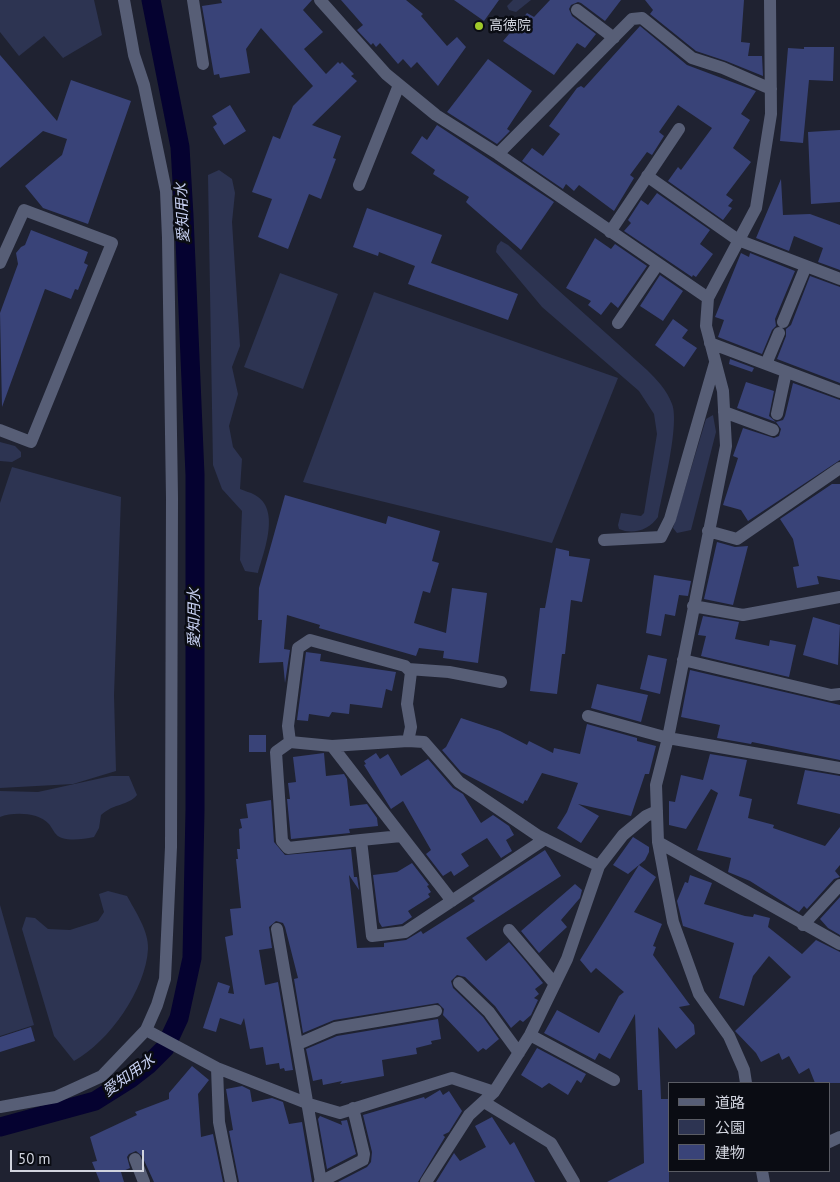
<!DOCTYPE html>
<meta charset="utf-8">
<style>
body{margin:0}
#map{position:relative;width:840px;height:1182px;overflow:hidden;background:#1f2231;font-family:"PT Sans","Noto Sans JP",sans-serif}
canvas{display:block}
.legend{position:absolute;left:668px;top:1082px;width:162px;height:90px;box-sizing:border-box;background:#0a0c13;border:1px solid #5a5c64;margin:0;padding:6px 9px;list-style:none;font-size:15px;color:#d1d4de}
.legend li{display:flex;align-items:center;gap:10px;height:25px}
.legend b{width:25px;border:1px solid #5a5c64}
.scale{position:absolute;left:10px;top:1150px;width:134px;height:22px;box-sizing:border-box;border:2px solid #d1d4de;border-top:0;padding-left:6px;font-size:15px;line-height:18px;white-space:nowrap;color:#d1d4de;-webkit-text-stroke:4px #0a0c13;paint-order:stroke}
</style>
<div id="map">
<canvas width="840" height="1182"></canvas>
<ul class="legend">
<li><b style="height:6px;background:#575e76"></b>道路</li>
<li><b style="height:14px;background:#2d3452"></b>公園</li>
<li><b style="height:14px;background:#394378"></b>建物</li>
</ul>
<div class="scale">50 m</div>
</div>
<script>
const g = document.querySelector('canvas').getContext('2d');
g.lineJoin = 'round';
function paint(path, color) {
  g.fillStyle = color;
  g.fill(path, 'evenodd');
}
function stroke(path, color, width, dash) {
  g.strokeStyle = color;
  g.lineWidth = width;
  g.lineCap = dash ? 'butt' : 'round';
  g.setLineDash(dash || []);
  g.stroke(path);
}
function write(font, color, halo, rows, align = 'center') {
  g.font = font + ' "PT Sans","Noto Sans JP",sans-serif';
  g.lineWidth = 5;
  g.setLineDash([]);
  g.textBaseline = 'middle';
  g.strokeStyle = halo;
  g.fillStyle = color;
  for (const [text, x, y, turn = 0] of rows) {
    g.save();
    g.translate(x, y);
    g.rotate((+turn || 0) * Math.PI / 180);
    g.textAlign = isNaN(turn) ? turn : align;
    if (halo) g.strokeText(text, 0, 0);
    g.fillText(text, 0, 0);
    g.restore();
  }
}
paint(new Path2D(`
 M0 0H94L102 35 63 58 44 36 19 56 0 32Z
 M513 0H531L516 12 509 10 507 6Z
 M219 170 232 179 235 193 232 222 240 346 232 367 238 394 229 426 233 447 242 459 240 489C244 491 250 492 255 495 281 509 264 551 258 573L245 571 240 560 242 511 222 489 213 465 208 175Z
 M501 241 508 245 647 370C657 380 667 390 672 404 680 424 662 494 658 517 649 530 633 535 619 529L618 525 621 513 641 516 644 513 657 434 654 414 639 391 542 307 496 252 497 246Z
 M280 273 338 294 303 389 244 367Z
 M374 292 618 378 552 543 303 482Z
 M713 415 716 432 691 530 677 533 673 528 706 419Z
 M0 442 15 446 21 452V457L12 462 0 461Z
 M12 467 121 497 114 695 116 771 73 784 0 788V503Z
 M111 776H129L137 795C128 806 114 803 101 815L99 828 94 837C84 839 72 841 62 838 55 836 53 829 49 824 38 812 13 812 0 817V791L38 792Z
 M108 891 127 896C135 911 149 931 148 949 146 989 109 1042 74 1061L54 1036 22 929 26 917 35 918 48 929 70 930 98 921 104 912 99 894Z
 M0 905 34 1025 0 1036Z`), '#2d3452');
stroke(new Path2D(`
 M0 1127 95 1101 130 1079 148 1065 165 1048 179 1018 192 958 195 810V475L184 216 180 147 151 0`), '#050230', 19);
paint(new Path2D(`
 M221 0H312L303 10 323 32 304 49 326 74 338 62 340 64 342 62 354 74 351 76 357 81 312 125 341 136 333 158 336 159 321 199 309 194 288 249 258 237 272 199 252 192 273 136 280 139 293 106 313 86 261 28 246 49 250 73 220 78 219 74 214 75 202 6 222 3Z
 M341 0H406L423 14 421 16 447 46 457 37 466 47 438 86 417 62 411 68 403 59 398 64 380 43 376 47 373 43 371 45 357 30 363 25Z
 M454 0H499L484 21Z
 M550 0H621L605 21 581 3 578 2 571 5 569 9 572 16 596 34 585 48 577 43 554 75 503 41 527 13 534 17Z
 M645 0H744L741 42 750 43 748 56H762L763 76 726 61 696 51 650 14 653 10Z
 M640 26 687 65 756 91 741 114 750 120 733 148 751 162 726 195 733 200 728 206 732 208 723 220 668 181 678 167 681 170 712 128 678 105 659 132 664 136 652 155 647 152 630 175 634 178 614 211 579 185 574 191 566 184 563 189 522 161 532 148 543 156 560 134 549 126 577 88 581 86 584 88Z
 M804 47H834L833 81 809 80 803 143 780 141 788 48 804 49Z
 M0 55 57 121 71 80 131 101 88 224 43 208 25 186 62 155 67 139 43 131 0 168Z
 M488 59 532 91 507 129 510 131 497 144 447 112Z
 M230 105 246 131 224 145 213 127 217 124 212 116Z
 M437 125 554 202 521 250 468 204 466 202 469 197 433 174 435 170 411 153 422 136 427 140Z
 M840 130V202L811 204 808 132Z
 M781 179 783 215 810 214 840 225V270L818 262 823 248 794 236 789 251 756 238Z
 M657 193 710 230 700 244 713 254 696 277 693 275 692 277 624 231 631 223 628 220 641 200 648 205Z
 M367 208 442 235 431 263 518 294 508 320 408 284 415 266 379 252 378 256 353 247Z
 M31 230 88 252 84 263 88 265 78 290 75 289 71 299 45 289 2 407 0 313 18 264 16 253 21 247 25 245Z
 M595 238 611 249 615 244 647 266 618 308 611 302 601 315 588 305 591 301 566 288Z
 M741 253 749 257 750 253 795 271 775 319 776 326 772 330 762 354 718 337 724 320 715 317Z
 M660 275 683 291 663 321 640 306Z
 M810 276 840 287V383L777 359 786 336V329L791 325Z
 M673 319 688 330 682 338 697 348 684 367 655 345Z
 M730 359 754 368 752 372 729 364Z
 M746 382 774 391 769 416 776 422 783 420 785 416 793 383 840 400V460L748 521 741 510 723 505 738 458 733 456 743 428 774 438 779 436 781 429 776 422 737 408Z
 M832 484H840V580L817 576 819 584 797 588 793 567 799 566 793 539 780 519Z
 M285 495 386 524 388 516 440 531 432 561 439 563 430 593 423 591 414 623 446 633 452 588 487 593 478 663 443 658 444 651 419 648 416 656 319 628 320 625 287 615 284 649 290 650 285 683 283 662 259 663 262 620H258L259 588Z
 M717 542 735 547 748 546 733 605 704 599Z
 M556 548 569 551V556L590 559 582 602 571 600 565 654H562L557 694 530 691 540 608H545Z
 M654 575 691 581 688 596 679 595 675 616 665 614 661 636 646 633Z
 M703 616 739 622 735 639 769 646 770 640 796 645 789 677 701 656 706 636 698 635Z
 M813 617 840 625 838 665 803 655Z
 M306 652 321 654 320 661 396 672 392 691 386 689 382 708 350 704 349 714 332 712 329 717 309 714 308 721 297 720Z
 M648 655 667 659 660 694 640 689Z
 M690 670 840 705V760L752 742 751 744 717 738 720 725 681 717Z
 M597 684 648 695 641 722 591 708Z
 M461 718 500 731 527 745 529 741 553 753 554 748 580 754 587 724 637 738V741L656 746 649 774H645L631 816 578 804 599 816 581 843 557 828 567 812 578 783 542 773 527 801 525 800 523 804 461 772 442 750 446 747Z
 M249 735H266V752H249Z
 M324 753 326 776 344 774 347 779 350 806 367 804 377 818 378 826 349 829 350 833 291 839 287 799H290L288 783 296 782 293 757Z
 M376 753 380 759 388 754 401 776 428 759 453 788 463 794 481 823 493 815 509 826 514 835 506 840 512 851 501 858 487 838 461 854 469 866 454 876 451 871 443 876 426 854 431 850 403 801 391 809 364 765 366 764 364 761Z
 M710 754 747 760 739 796 752 799 748 818 774 825 773 828 825 846 840 827V865L835 871 840 877 834 879 807 909 804 906 799 912 750 881 728 872 731 858 697 850 718 793 711 789 686 829 669 825V801L675 802 681 775 703 780Z
 M805 770 840 776V814L797 804Z
 M271 800 274 842 285 855 351 849 354 877H357L359 890 349 875 357 948 384 947V943L406 940 421 931 423 934 475 901 472 898 545 850 561 876 466 938 486 961 509 942 527 963 543 983 535 989 539 994 534 998 538 1000 531 1015 523 1022 520 1020 511 1028 495 1006 465 977 457 975 451 981 453 988 483 1017 499 1039 486 1050 483 1048 478 1052 443 1015 444 1009 438 1003 334 1020 303 1033 294 979 298 978 285 927 283 923 276 921 269 927 272 948 259 950 265 985 278 982 293 1070 285 1071 284 1068 280 1069 279 1063 266 1065 263 1047 250 1049 244 1018 241 1025 220 1018 216 1032 203 1028 218 982 230 986 228 993 234 994 225 937 233 935 230 909 241 908 236 859H238L237 849H240L239 829 242 828 240 819 248 818 246 804Z
 M633 837 649 847V852L645 860 628 874 613 865Z
 M412 863 429 885 427 886 431 892 428 894 430 897 408 911 412 917 402 924 382 927 379 922 373 875 397 872Z
 M639 865 656 877 634 912 662 924 653 946 656 947 653 955 690 1005 679 1007 694 1025 695 1034 676 1049 658 1027 661 1099H669V1182H607L644 1163 642 1090H638L635 1014 610 1059 599 1053 595 1060 544 1033 557 1010 599 1033 619 996 624 992 596 968 591 973 580 960Z
 M690 875 712 883 704 904 745 916 753 917 754 914 770 918 768 927 802 954 816 940 840 952V1083H815L809 1068 799 1074 789 1056 782 1060 779 1053 761 1062 756 1053 735 1031 791 977 769 956 753 976 744 1006 719 998 734 943 683 926 677 901 685 882 688 883Z
 M575 884 582 890 580 898 561 920 567 927 539 953 521 931Z
 M840 897V935L828 928 820 919Z
 M438 1019 441 1039 431 1041 432 1044 416 1048 417 1054 382 1060 384 1076 340 1084 342 1081 323 1085 322 1079 313 1081 306 1049 337 1036Z
 M31 1027 35 1041 0 1052V1037Z
 M537 1048 586 1074 581 1083 577 1080 568 1095 549 1083 542 1088 521 1075Z
 M192 1066 209 1080 198 1094 201 1137 213 1134 223 1182H154L142 1156 136 1151 129 1154 127 1157 130 1168 121 1172 124 1182H100L92 1162 97 1161 90 1137 137 1115 135 1112 169 1099V1093Z
 M242 1086 250 1090 252 1102 272 1098 283 1102 289 1124 302 1122 312 1182H239L229 1131 233 1130 226 1089Z
 M440 1090 443 1095 449 1091 462 1111 449 1132 443 1135 445 1137 418 1182H338L367 1167 371 1162 372 1152 363 1115 424 1097 425 1099Z
 M320 1116 342 1125 341 1121 347 1120 356 1154 327 1169 318 1119Z
 M492 1117 510 1145 514 1142 535 1182H436L454 1153 460 1161 486 1147 475 1126Z`), '#394378');
stroke(new Path2D(`
 M193 0 203 64
 M320 0 386 74 436 115 498 154 708 298
 M577 10 614 38
 M498 154 632 19 642 18 692 58 723 68 771 89
 M647 176 738 240 840 279
 M359 185 399 85
 M610 232 679 129
 M0 263 24 210 112 243 31 442 0 430
 M783 322 806 266
 M618 323 658 264
 M710 343 840 392
 M766 364 779 333
 M724 412 773 430
 M777 414 786 372
 M708 531 737 539 840 468
 M604 540 661 537 670 519 715 363
 M693 606 743 615 840 597
 M683 660 831 695 840 694
 M408 669 449 672 501 682
 M588 716 668 738 840 768
 M290 742 332 746 408 741
 M332 746 452 901
 M545 839 405 932 372 936 361 840 288 848 282 841 276 752 290 742 288 726 298 648 310 640 405 666 411 672 407 704 411 727 408 741 424 742 459 782 537 835 599 866
 M361 840 401 836
 M658 842 840 944
 M803 925 840 885
 M277 929 321 1182
 M509 930 555 984
 M459 983 489 1012 519 1053
 M146 1030 217 1068 309 1104 340 1113 452 1078 494 1092
 M530 1035 614 1080
 M298 1044 335 1028 436 1011
 M217 1068 219 1122 231 1182
 M746 1083 744 1070 729 1036 699 994 673 922 658 842 656 785 668 738 726 446 723 391 706 326 708 298 756 208 771 114 770 0
 M484 1102 551 1143 574 1182
 M0 1107 56 1097 102 1076 146 1030 157 1005 165 979 171 847 172 498 168 238 166 191 144 85 134 55 124 0
 M829 1142 840 1137
 M135 1159 144 1182
 M762 1171 764 1182
 M320 1182 363 1160 364 1154 353 1108
 M426 1182 469 1115 494 1092 530 1035 567 959 599 866 623 835 646 816 657 811`), '#575e76', 12);
for (const [x, y, r, color] of [
 [479,26,5,"#a1c92a"]
]) {
  const dot = new Path2D();
  dot.arc(x, y, r, 0, 2 * Math.PI);
  g.fillStyle = color;
  g.fill(dot);
  stroke(dot, '#0a0c13', 2);
}
write('14px', '#d1d4de', '#0a0c13', [
 ["高徳院",489,26]
], 'left');
write('italic 15px', '#c7d0f1', '#0a0c13', [
 ["愛知用水",183,213,-93],
 ["愛知用水",195,618,-90],
 ["愛知用水",129,1076,-36]
]);
</script>
